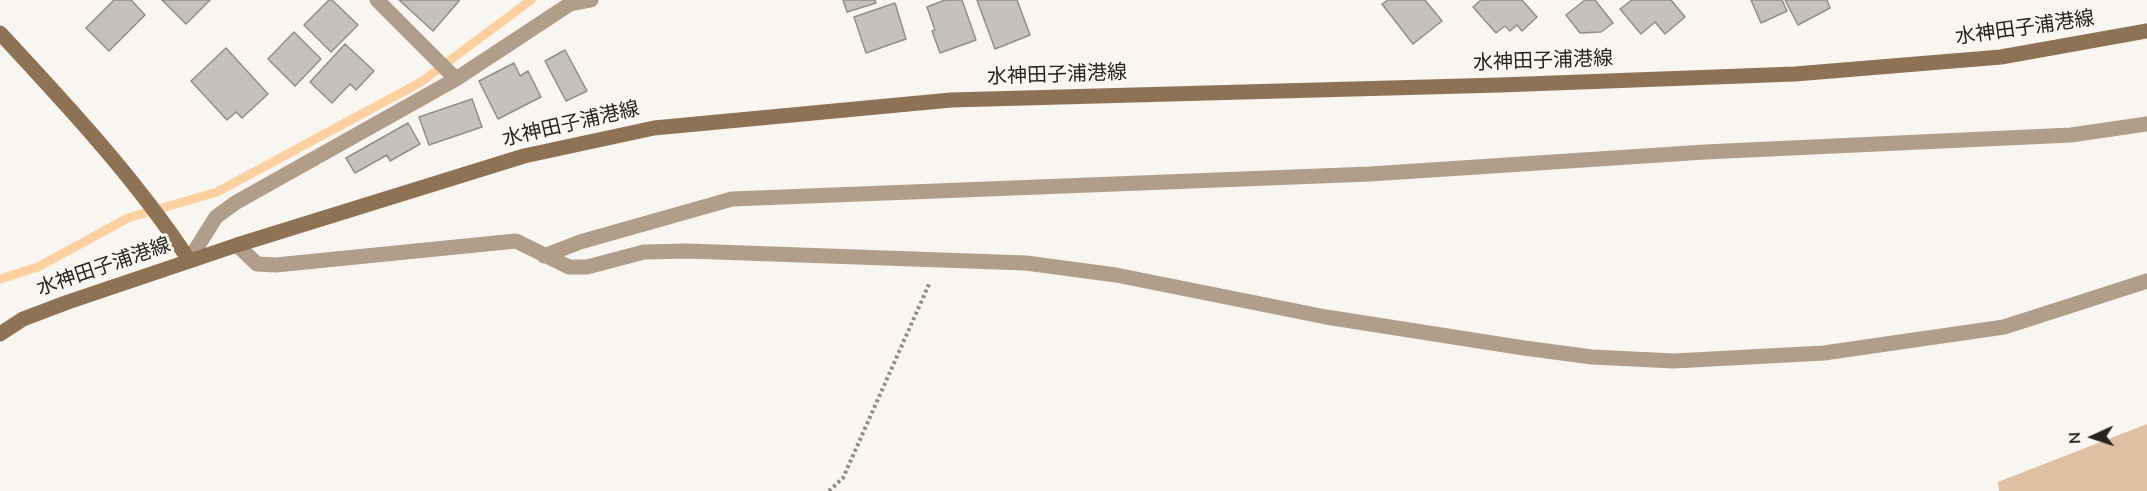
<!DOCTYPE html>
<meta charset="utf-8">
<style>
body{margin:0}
#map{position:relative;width:2147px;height:491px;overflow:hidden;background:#f9f5f1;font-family:"Nunito Sans",sans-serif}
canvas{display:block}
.north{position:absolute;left:2063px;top:407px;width:60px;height:60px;-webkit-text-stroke:4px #f9f5f1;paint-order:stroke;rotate:267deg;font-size:16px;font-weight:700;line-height:24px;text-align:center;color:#252422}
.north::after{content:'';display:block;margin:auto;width:21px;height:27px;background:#252422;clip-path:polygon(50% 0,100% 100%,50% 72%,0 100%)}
</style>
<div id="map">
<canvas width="2147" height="491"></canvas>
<div class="north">N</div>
</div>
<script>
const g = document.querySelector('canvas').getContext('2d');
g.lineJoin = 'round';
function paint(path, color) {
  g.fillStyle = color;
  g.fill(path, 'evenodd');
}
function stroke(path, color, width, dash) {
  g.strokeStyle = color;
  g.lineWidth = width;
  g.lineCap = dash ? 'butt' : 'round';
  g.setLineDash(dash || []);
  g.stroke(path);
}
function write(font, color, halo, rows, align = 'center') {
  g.font = font + ' "Nunito Sans","Noto Sans JP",sans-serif';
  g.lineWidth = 6;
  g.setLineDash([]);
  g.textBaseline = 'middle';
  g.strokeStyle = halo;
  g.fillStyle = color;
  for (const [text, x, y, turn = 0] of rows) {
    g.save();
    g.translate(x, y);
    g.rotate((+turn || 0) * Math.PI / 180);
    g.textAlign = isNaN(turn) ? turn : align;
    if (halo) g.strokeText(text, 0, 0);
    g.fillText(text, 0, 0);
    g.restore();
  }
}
paint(new Path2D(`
 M2147 424V491H1999L1998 482Z`), '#dfc0a2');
stroke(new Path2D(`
 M0 279 38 267 128 218 217 192 421 82 531 0`), '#fdd0a2', 9);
const building = new Path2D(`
 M114 0H131L145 15 109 51 86 28Z
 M162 0H210L186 24Z
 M329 0H332L358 25 331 52 304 25Z
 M399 0H459V1L433 31Z
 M843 0H875L876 3 847 12Z
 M945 0H962L976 40 940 53 932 31 935 30 927 7Z
 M977 0H1017L1030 35 995 49Z
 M1388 0H1425L1442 21 1413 44 1382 4Z
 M1481 0H1522L1537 17 1522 31 1517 25 1510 31 1505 26 1496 33 1473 7Z
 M1585 0H1595L1613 23 1601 32 1580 33 1566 15Z
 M1632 0H1671L1685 17 1665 34 1655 22 1641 34 1620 9Z
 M1751 0H1782L1787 11 1761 23Z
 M1785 0H1827L1830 8 1798 25Z
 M895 3 906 39 866 53 854 17Z
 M294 32 321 59 295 86 268 59Z
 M345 44 374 71 356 90 350 84 332 103 310 82Z
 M226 48 268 94 242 118 236 112 227 120 191 81Z
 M565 50 587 91 566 101 545 61Z
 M514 63 520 76 528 71 541 97 498 119 479 81Z
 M472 99 482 127 429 145 419 117Z
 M408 123 420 144 390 161 387 155 355 173 346 158Z`);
paint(building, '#c5c1be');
stroke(building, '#928e8b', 1.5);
stroke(new Path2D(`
 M829 491 843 478 930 282`), '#8f8d8a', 4, [3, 3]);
stroke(new Path2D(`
 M237 245 257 264 276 265 516 241 569 267H587L644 252 688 251 1026 263 1116 275 1326 317 1524 348 1592 357 1674 361 1824 353 2004 327 2147 281
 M544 256 580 242 732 199 1370 174 1705 152 2071 135 2147 124`), '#b09d8a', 15);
stroke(new Path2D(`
 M377 0 456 79
 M570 4 591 0
 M189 260 216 217 235 203 456 79 570 4 573 0`), '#b09d8a', 15);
stroke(new Path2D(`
 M0 33C66 104 136 179 189 260
 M0 334 23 319 68 302 237 245 524 156 654 128 951 100 1500 85 1795 74 2001 57 2147 31`), '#8e7256', 15);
write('20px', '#252422', '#f9f5f1', [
 ["水神田子浦港線",2025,29,-8],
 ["水神田子浦港線",1543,62,-2],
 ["水神田子浦港線",1057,76,-2],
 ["水神田子浦港線",571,125,-13],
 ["水神田子浦港線",104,268,-19]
]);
</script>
